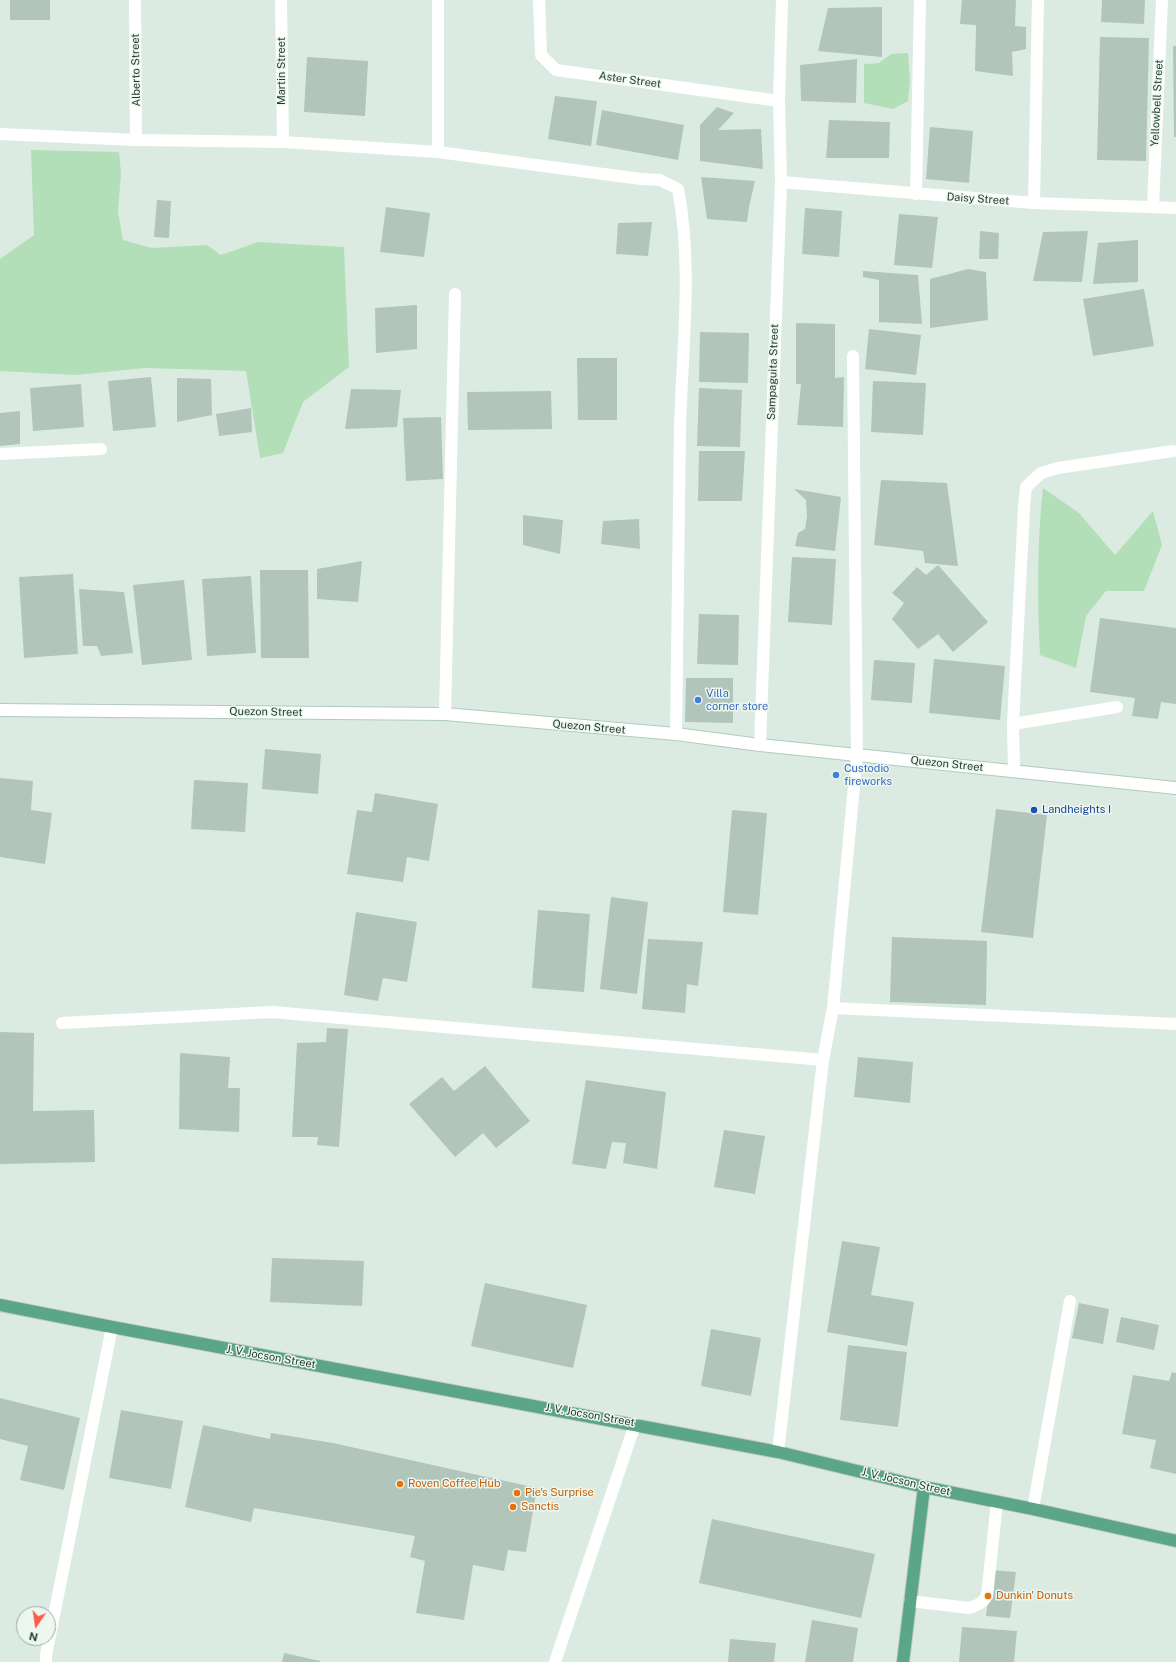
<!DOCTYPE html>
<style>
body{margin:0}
#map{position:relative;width:1176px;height:1662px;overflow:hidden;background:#dcebe2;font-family:"Public Sans",sans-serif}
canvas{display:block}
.north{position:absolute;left:16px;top:1606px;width:40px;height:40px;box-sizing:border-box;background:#edf7f0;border:1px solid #9aaca3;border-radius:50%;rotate:193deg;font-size:11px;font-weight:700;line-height:16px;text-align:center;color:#1d3b2f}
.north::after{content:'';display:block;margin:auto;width:14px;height:18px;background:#ff5a46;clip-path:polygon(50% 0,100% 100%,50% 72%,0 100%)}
</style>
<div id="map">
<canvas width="1176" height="1662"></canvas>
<div class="north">N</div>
</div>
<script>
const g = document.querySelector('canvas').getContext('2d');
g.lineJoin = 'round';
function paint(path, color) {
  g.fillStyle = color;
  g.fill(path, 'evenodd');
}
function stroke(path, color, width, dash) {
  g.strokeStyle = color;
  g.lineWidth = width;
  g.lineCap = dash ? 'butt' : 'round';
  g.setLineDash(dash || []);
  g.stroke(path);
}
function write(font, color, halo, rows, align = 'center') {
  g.font = font + ' "Public Sans",sans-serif';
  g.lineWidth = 3;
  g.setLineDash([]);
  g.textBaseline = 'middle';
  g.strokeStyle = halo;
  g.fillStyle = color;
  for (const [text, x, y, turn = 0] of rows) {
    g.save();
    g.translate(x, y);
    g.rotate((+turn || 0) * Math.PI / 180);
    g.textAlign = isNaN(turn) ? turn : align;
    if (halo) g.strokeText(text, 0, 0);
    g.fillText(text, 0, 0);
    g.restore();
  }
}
paint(new Path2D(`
 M908 53 910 81 908 101 893 109 864 103V64L879 63 891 54Z
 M31 150 119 152 121 173 118 212 123 240 152 248 207 245 221 255 258 242 344 247 349 367 303 402 283 453 260 458 246 371 145 368 75 375 0 371V259L34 235Z
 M1043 488 1079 513 1115 555 1153 511 1162 545 1144 591H1106L1086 616 1076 668 1040 655C1037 599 1037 544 1043 488Z`), '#b2dfb8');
paint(new Path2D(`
 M10 0H50V20H10Z
 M962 0H1016L1015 26 1026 27V49L1012 52 1013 76 975 71 976 25 960 24Z
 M1102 0H1145L1144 24 1101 22Z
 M882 7V57L818 51 828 8Z
 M1100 37 1149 38 1146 161 1097 160Z
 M1173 46H1176V137H1174Z
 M307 57 368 61 365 116 304 112Z
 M857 59 856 103 801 101 800 65Z
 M555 96 597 101 591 146 548 139Z
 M717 107 734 113 718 130 761 129 763 169 700 161V125Z
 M602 110 684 125 678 160 596 145Z
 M829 120 890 122 889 158H826Z
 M930 127 973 131 969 183 926 179Z
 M701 177 755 181 749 207 747 222 707 219Z
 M157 200 171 201 169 238 154 237Z
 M386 207 430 213 424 257 380 252Z
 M805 208 842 211 839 257 802 254Z
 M899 214 938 217 932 268 894 265Z
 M652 222 648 256 616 254 618 223Z
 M980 231 999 233 998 259H979Z
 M1088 231 1082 282 1033 281 1043 232Z
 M1138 240V282L1093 284 1098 243Z
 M968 269 986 272 988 320 930 328V279Z
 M863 271 918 275 922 324 879 322V280L863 277Z
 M1144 289 1154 346 1093 356 1083 299Z
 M417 305V349L376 353 375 308Z
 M796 323 835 324V378L844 377 843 427 797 425 801 384H796Z
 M869 329 921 335 916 375 865 369Z
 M700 332 749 333 748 383 699 382Z
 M577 358H617V420H578Z
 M151 377 156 427 113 431 108 381Z
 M177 378 211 379 212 415 177 422Z
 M873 381 926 383 923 435 871 432Z
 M81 384 84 427 33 431 30 388Z
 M699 388 742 390 740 447 697 446Z
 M351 389 401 390 397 427 345 429Z
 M551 391 552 429 468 430 467 392Z
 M251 408 252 432 219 436 216 414Z
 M20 411V444L0 446V413Z
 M441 417 443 479 406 481 403 418Z
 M699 451H745L742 501H698Z
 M881 480 947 483 958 566 925 563 923 551 874 545Z
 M794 489 841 497 835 551 795 546 798 533 805 529 807 516 806 500Z
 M523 515 563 520 560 554 523 545Z
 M639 519 640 549 601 544 603 521Z
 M792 557 836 559 832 625 788 622Z
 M362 561 358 602 317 599V569Z
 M938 565 988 622 953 652 938 634 918 649 892 619 904 603 892 593 917 567 926 575Z
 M260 570H308L309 658H261Z
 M73 574 78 654 24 658 19 577Z
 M251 576 256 653 207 656 202 579Z
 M184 580 192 660 142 665 133 585Z
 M79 589 124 592 133 653 101 656 97 646H83Z
 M699 614 739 615 738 665 697 664Z
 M1100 618 1176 628V704L1161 702 1158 719 1132 716 1135 698 1090 692Z
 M934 659 1005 666 1000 720 929 713Z
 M874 660 915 663 912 703 871 700Z
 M686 678H733V723L685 722Z
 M265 749 321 754 318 794 262 789Z
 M0 778 33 781 31 810 52 813 45 864 0 857Z
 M194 780 248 783 245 832 191 829Z
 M375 793 438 804 429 861 407 857 403 882 347 874 357 810 372 812Z
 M996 809 1047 815 1033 938 981 932Z
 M732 810 767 813 758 915 723 912Z
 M611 897 648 902 637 994 600 989Z
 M538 910 590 914 584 992 532 988Z
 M356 912 417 922 407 982 383 978 378 1001 344 995Z
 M892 937 987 941 986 1005 890 1002Z
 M648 939 703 942 698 986 687 984 685 1013 642 1009Z
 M327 1028 348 1029 339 1147 317 1145 318 1137H292L297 1043 326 1042Z
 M0 1032 34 1033 33 1111 94 1110 95 1162 0 1164Z
 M180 1053 230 1057 228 1088H240L239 1132 179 1129Z
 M858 1057 913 1062 910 1103 854 1097Z
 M485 1066 530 1121 496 1148 483 1133 455 1157 409 1104 442 1077 454 1091Z
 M586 1080 666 1092 657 1169 623 1163 626 1143 612 1142 606 1169 572 1164Z
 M724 1130 765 1136 755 1194 714 1187Z
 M842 1241 880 1247 871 1295 914 1302 907 1346 827 1332Z
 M272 1258 364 1261 362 1306 270 1302Z
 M485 1283 587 1305 573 1368 471 1346Z
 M1079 1303 1109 1309 1103 1344 1072 1338Z
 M1121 1317 1159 1325 1154 1350 1116 1342Z
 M711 1329 761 1338 751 1396 701 1386Z
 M848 1345 907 1352 898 1427 840 1420Z
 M1172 1372 1176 1373V1474L1150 1468 1156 1440 1122 1434 1133 1375 1169 1381Z
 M0 1398 80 1418 64 1490 20 1480 28 1446 0 1439Z
 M121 1410 183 1421 171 1489 109 1478Z
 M203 1425 270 1439 271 1433 333 1443 537 1488 526 1552 508 1550 504 1571 473 1565 464 1620 416 1613 425 1561 410 1557 415 1536 254 1508 251 1522 185 1507Z
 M712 1519 875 1554 861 1618 699 1583Z
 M992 1570 1016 1572 1010 1618 986 1616Z
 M812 1620 858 1628 853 1662H805Z
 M962 1627 1017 1631 1014 1662H959Z
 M730 1639 776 1643 774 1662H728Z
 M284 1653 320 1661V1662H282Z`), '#b1c5bb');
const secondary = new Path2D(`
 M0 710 445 714 676 734 760 745 1176 788`);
const primary = new Path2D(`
 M0 1305 112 1327 778 1452 924 1487 1033 1509 1176 1541
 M903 1662 924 1487`);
stroke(secondary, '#aeccbd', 14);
stroke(primary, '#c0c8c5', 14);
stroke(new Path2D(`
 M1013 724 1117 707
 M1014 771 1013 724 1024 508 1026 487 1041 473 1058 468 1173 451
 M910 1601 969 1608C977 1605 982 1604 987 1596L997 1502`), '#fff', 12);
stroke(new Path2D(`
 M135 0 136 140
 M281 0 283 142
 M539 0 541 55 556 70 779 101
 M0 134 136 140 283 142 438 152 641 179 660 180 678 189C693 266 682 350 680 428 678 530 678 632 676 734
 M438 152V0
 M781 182 1034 203 1176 208
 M916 194 920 0
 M1034 203 1038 0
 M1153 207 1162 0
 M0 454 101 449
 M445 714 455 294
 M760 745 781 182 779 101 782 0
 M833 1008 1176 1024
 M62 1023 272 1012 823 1060
 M778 1452 823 1060 833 1008 857 755 853 356
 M1033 1509 1070 1301
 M46 1662V1655L112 1327
 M555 1662 635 1424`), '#fff', 12);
stroke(secondary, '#fff', 12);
stroke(primary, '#5ba688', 12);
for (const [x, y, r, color] of [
 [698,700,4,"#3f7fe0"],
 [836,775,4,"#3f7fe0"],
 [1034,810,4,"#1a4fb4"],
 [400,1484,4,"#e8710a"],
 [517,1493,4,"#e8710a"],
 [513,1507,4,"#e8710a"],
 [988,1596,4,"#e8710a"]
]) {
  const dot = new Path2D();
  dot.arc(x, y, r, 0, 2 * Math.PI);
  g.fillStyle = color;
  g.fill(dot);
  stroke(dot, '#edf7f0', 1.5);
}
write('11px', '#1d3b2f', '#edf7f0', [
 ["Alberto Street",136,70,-91],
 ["Martin Street",282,71,-90],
 ["Aster Street",630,80,8],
 ["Yellowbell Street",1157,103,-87],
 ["Daisy Street",978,199,4],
 ["Sampaguita Street",773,372,-88],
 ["Quezon Street",266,712,1],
 ["Quezon Street",589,727,5],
 ["Quezon Street",947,764,6],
 ["J. V. Jocson Street",271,1357,10],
 ["J. V. Jocson Street",590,1415,10],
 ["J. V. Jocson Street",906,1482,13]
]);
write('11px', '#366cbe', '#edf7f0', [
 ["Villa",706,694],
 ["corner store",706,707],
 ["Custodio",844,769],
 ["fireworks",844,782]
], 'left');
write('11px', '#164399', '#edf7f0', [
 ["Landheights I",1042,810]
], 'left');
write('11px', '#c56008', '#edf7f0', [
 ["Roven Coffee Hub",408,1484],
 ["Pie's Surprise",525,1493],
 ["Sanctis",521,1507],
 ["Dunkin' Donuts",996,1596]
], 'left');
</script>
